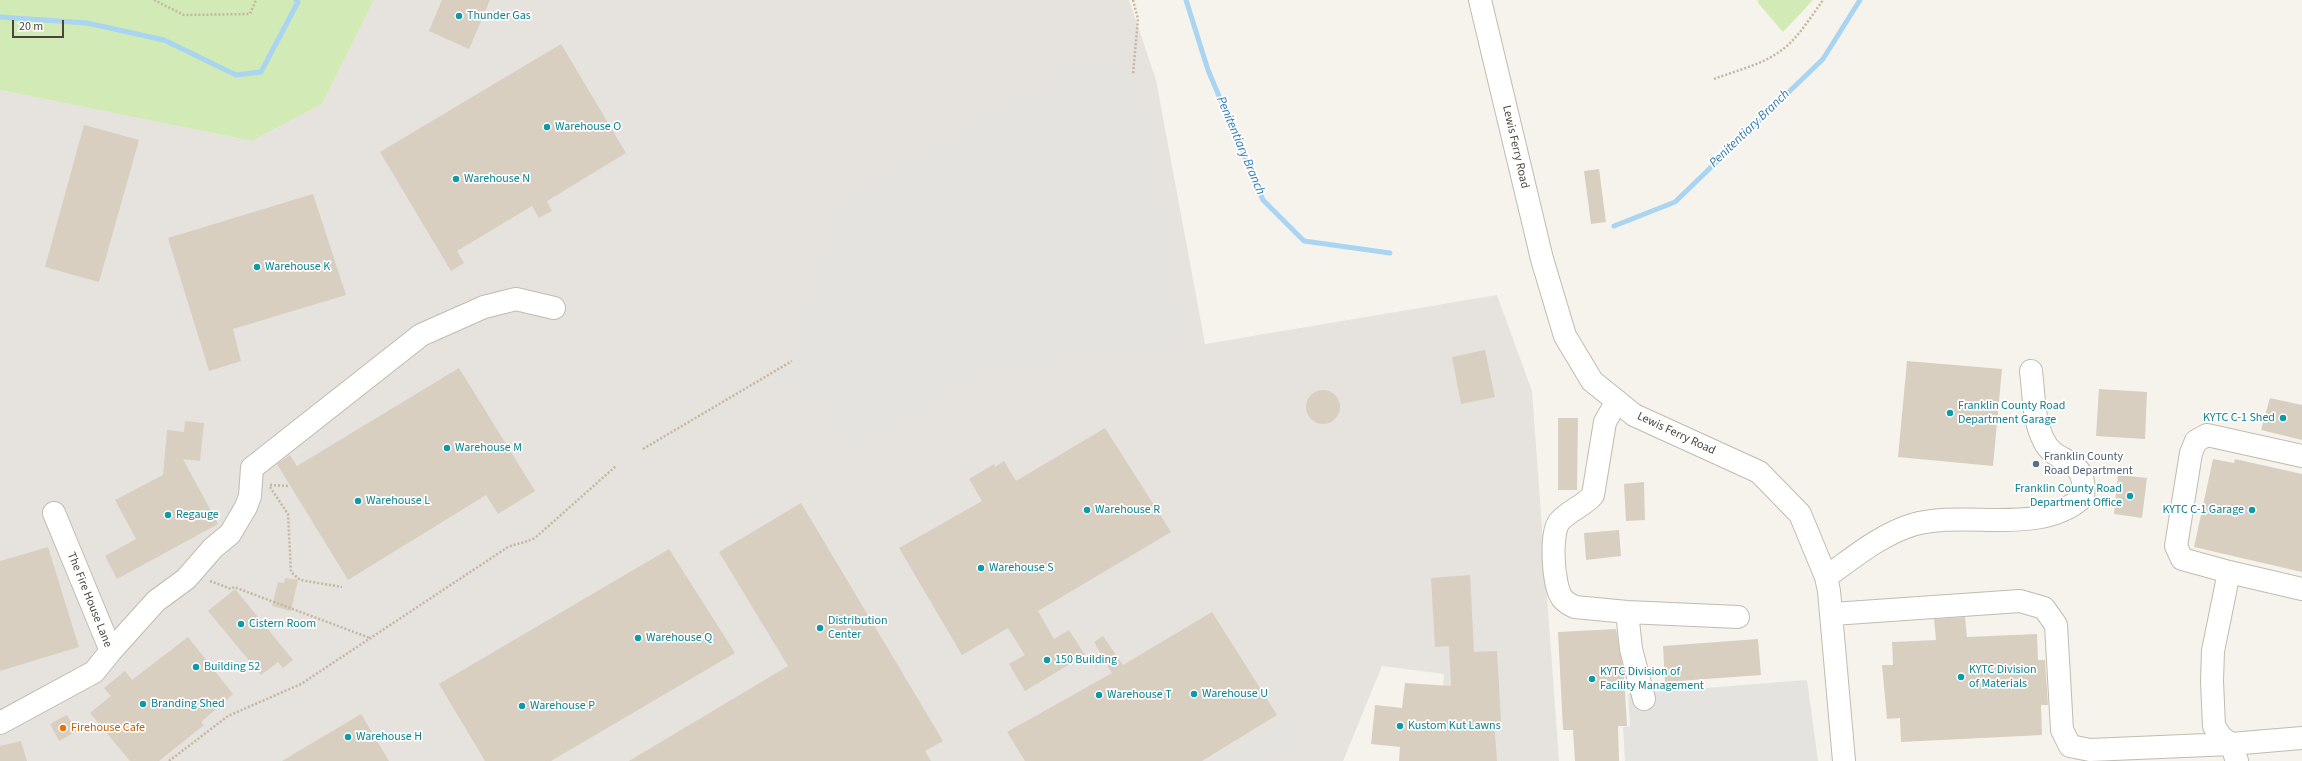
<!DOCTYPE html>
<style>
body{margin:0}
#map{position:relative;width:2302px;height:761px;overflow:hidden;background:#f6f3ec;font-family:"Source Sans 3",sans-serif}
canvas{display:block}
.scale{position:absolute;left:12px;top:20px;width:52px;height:18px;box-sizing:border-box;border:2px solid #4b4439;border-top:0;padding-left:5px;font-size:12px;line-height:14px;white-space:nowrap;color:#4b4439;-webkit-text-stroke:3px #fff;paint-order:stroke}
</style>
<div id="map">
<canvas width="2302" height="761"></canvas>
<div class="scale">20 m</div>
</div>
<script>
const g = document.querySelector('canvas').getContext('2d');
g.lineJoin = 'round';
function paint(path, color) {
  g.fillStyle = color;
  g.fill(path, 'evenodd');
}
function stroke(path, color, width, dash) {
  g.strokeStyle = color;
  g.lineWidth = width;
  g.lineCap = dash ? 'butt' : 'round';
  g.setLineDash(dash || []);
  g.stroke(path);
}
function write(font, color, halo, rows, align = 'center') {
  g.font = font + ' "Source Sans 3",sans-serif';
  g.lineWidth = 3.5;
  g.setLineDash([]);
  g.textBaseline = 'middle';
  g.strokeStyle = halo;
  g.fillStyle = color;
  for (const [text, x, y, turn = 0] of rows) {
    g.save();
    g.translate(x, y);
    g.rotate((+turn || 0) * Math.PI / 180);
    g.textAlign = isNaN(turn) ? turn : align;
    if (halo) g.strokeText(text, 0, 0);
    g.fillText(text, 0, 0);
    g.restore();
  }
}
paint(new Path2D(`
 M374 0H1129L1156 80 1205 344 1497 295 1532 391 1559 761H1438L1444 674 1382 666 1343 761H0V90L252 141 322 104Z`), '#e6e2dd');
paint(new Path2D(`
 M0 0H374L322 104 252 141 0 90Z
 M1758 0H1813L1783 32 1758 3Z`), '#d2eab5');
paint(new Path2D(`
 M1085 61 1133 74 1181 351 1153 340 986 366 854 445 827 402 771 376 792 361 842 204Z
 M1807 680 1818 761H1625L1623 727 1630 726 1628 694Z
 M1286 721 1301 740 1268 761H1217Z`), '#e5e3e0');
stroke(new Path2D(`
 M1186 0 1208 70 1263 200 1304 241 1390 253
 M0 17 87 23 164 40 236 75 261 72 298 2 296 0
 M1614 226 1675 202 1823 59 1860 0`), '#a9d4f2', 5);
paint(new Path2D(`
 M442 0H490L469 49 429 31Z
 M561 44 626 153 547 201 552 211 539 218 532 206 457 251 464 263 451 271 380 152Z
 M84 125 139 140 99 282 45 267Z
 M1599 169 1606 222 1591 224 1584 171Z
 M313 194 346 295 233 329 241 361 209 371 168 238Z
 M1485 350 1495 397 1461 404 1452 357Z
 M1907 361 2002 369 1993 466 1898 457Z
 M459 368 535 491 498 514 486 495 348 580 277 464 290 455 297 466Z
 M2099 389 2147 392 2145 439 2096 436Z
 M1306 407a17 17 0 1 1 34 0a17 17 0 1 1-34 0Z
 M2270 398 2302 405V440L2261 430Z
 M1558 418H1578L1577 490H1558Z
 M185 421 204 423 200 461 183 459 218 524 117 579 105 556 136 539 115 500 163 475 167 430 184 432Z
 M1105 428 1171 532 1038 611 1054 639 1069 630 1085 655 1025 691 1009 664 1025 655 1008 628 962 655 899 548 982 501 969 479 994 464 995 467 1004 461 1016 481Z
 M2213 459 2234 463 2235 459 2302 474V572L2194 547Z
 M2118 475 2147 478 2142 518 2114 514Z
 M1644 482 1645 520 1626 521 1624 484Z
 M801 503 943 741 925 751 931 761H629L788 666 719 552Z
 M1619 530 1621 556 1586 560 1584 533Z
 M48 547 79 647 0 671V561Z
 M669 549 735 653 551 761H485L439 684Z
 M1470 575 1474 652 1497 651 1501 722H1494L1497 761H1399L1400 747 1371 744 1375 705 1402 708 1405 683 1451 686 1449 646 1435 647 1431 578Z
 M285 578 298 580 291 611 272 606 278 582 284 583Z
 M235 589 293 660 283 668 278 662 261 675 208 611Z
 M1212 612 1277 715 1202 761H1025L1007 732 1112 673 1094 642 1103 636 1123 665Z
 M1965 617 1967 637 2037 634 2038 660H2045L2048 705H2041L2042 735 1901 742 1900 718 1887 719 1882 665H1893L1892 642 1936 640 1934 619Z
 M1616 629 1624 673 1627 726H1618L1619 761H1575L1573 730H1563L1558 632Z
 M188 637 233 694 201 722 204 725 159 761H130L90 713 111 696 104 688 125 671 132 680Z
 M1758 639 1761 675 1665 682 1663 646Z
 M361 714 389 761H282Z
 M67 715 77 731 59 741 50 724Z
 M21 741 27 761H0V746Z`), '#d8cfc1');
const minor = new Path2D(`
 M1480 0 1542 259 1565 336 1592 381 1634 415 1759 472 1800 514 1826 577 1829 591 1844 761
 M1617 401 1605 422 1593 495C1584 506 1568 511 1559 522 1550 535 1553 585 1562 598 1566 603 1570 605 1575 607L1627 612 1738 617
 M2229 572 2302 589
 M1826 577C1853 558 1880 535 1912 525 1966 509 2039 537 2083 497 2088 455 2056 466 2044 441 2033 420 2034 394 2031 371
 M1627 612 1631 649 1644 699
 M1833 614 2020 601 2044 608 2056 625 2062 730 2070 746 2090 750 2231 744
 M111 651 156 601 186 579 213 548 230 534 246 507 250 496 252 468 421 335 484 307 516 299 554 308
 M0 723 94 672 111 651 54 513
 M2231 744 2221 737 2214 726 2212 681 2213 651 2229 572 2182 559 2176 546 2191 453 2196 441 2207 435 2302 456
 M2237 761 2231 744 2302 738`);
stroke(minor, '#c2bbae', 24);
stroke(new Path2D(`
 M154 0 184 15 250 14 256 0
 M1133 0 1138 19 1133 74
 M1714 79C1740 69 1771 63 1791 42 1803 30 1813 14 1823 0
 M643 449 792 361
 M270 485 290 486
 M270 487 288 514 291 572 300 580 342 587
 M210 581 231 589 234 587 370 638
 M169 761 228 716 301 684 508 547C518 543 525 543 535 538L616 466`), '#c4b79f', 2.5, [2, 2]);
stroke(minor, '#fff', 22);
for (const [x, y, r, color] of [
 [459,16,4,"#0f9aa8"],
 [547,127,4,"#0f9aa8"],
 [456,179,4,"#0f9aa8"],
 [257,267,4,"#0f9aa8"],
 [1950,413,4,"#0f9aa8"],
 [2283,418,4,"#0f9aa8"],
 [447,448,4,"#0f9aa8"],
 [2036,464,4,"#5c6f8a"],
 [2130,496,4,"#0f9aa8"],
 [358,501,4,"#0f9aa8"],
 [1087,510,4,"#0f9aa8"],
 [2252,510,4,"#0f9aa8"],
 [168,515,4,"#0f9aa8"],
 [981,568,4,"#0f9aa8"],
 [241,624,4,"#0f9aa8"],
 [820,628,4,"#0f9aa8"],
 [638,638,4,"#0f9aa8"],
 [1047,660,4,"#0f9aa8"],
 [196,667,4,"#0f9aa8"],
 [1961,677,4,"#0f9aa8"],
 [1592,679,4,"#0f9aa8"],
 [1194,694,4,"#0f9aa8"],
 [1099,695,4,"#0f9aa8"],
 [143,704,4,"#0f9aa8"],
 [522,706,4,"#0f9aa8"],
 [1400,726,4,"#0f9aa8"],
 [63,728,4,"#e8710a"],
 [348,737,4,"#0f9aa8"]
]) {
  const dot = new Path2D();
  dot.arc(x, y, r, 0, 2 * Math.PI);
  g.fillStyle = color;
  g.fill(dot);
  stroke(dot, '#fff', 1.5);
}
write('12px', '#0d838f', '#fff', [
 ["Thunder Gas",467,16],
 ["Warehouse O",555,127],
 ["Warehouse N",464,179],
 ["Warehouse K",265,267],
 ["Franklin County Road",1958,406],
 ["Department Garage",1958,420],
 ["KYTC C-1 Shed",2275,418,"right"],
 ["Warehouse M",455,448],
 ["Franklin County Road",2122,489,"right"],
 ["Department Office",2122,503,"right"],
 ["Warehouse L",366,501],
 ["Warehouse R",1095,510],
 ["KYTC C-1 Garage",2244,510,"right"],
 ["Regauge",176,515],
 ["Warehouse S",989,568],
 ["Distribution",828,621],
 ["Center",828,635],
 ["Cistern Room",249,624],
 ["Warehouse Q",646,638],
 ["150 Building",1055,660],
 ["Building 52",204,667],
 ["KYTC Division",1969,670],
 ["of Materials",1969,684],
 ["KYTC Division of",1600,672],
 ["Facility Management",1600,686],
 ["Warehouse U",1202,694],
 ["Warehouse T",1107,695],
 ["Branding Shed",151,704],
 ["Warehouse P",530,706],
 ["Kustom Kut Lawns",1408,726],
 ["Warehouse H",356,737]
], 'left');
write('12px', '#4b4439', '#fff', [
 ["Lewis Ferry Road",1515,147,77],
 ["Lewis Ferry Road",1676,434,25],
 ["The Fire House Lane",89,600,68]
]);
write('12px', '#4e5e75', '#fff', [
 ["Franklin County",2044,457],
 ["Road Department",2044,471]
], 'left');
write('12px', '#c56008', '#fff', [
 ["Firehouse Cafe",71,728]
], 'left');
write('italic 13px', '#2e7ab2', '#fff', [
 ["Penitentiary Branch",1750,129,-44],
 ["Penitentiary Branch",1240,146,67]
]);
</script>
